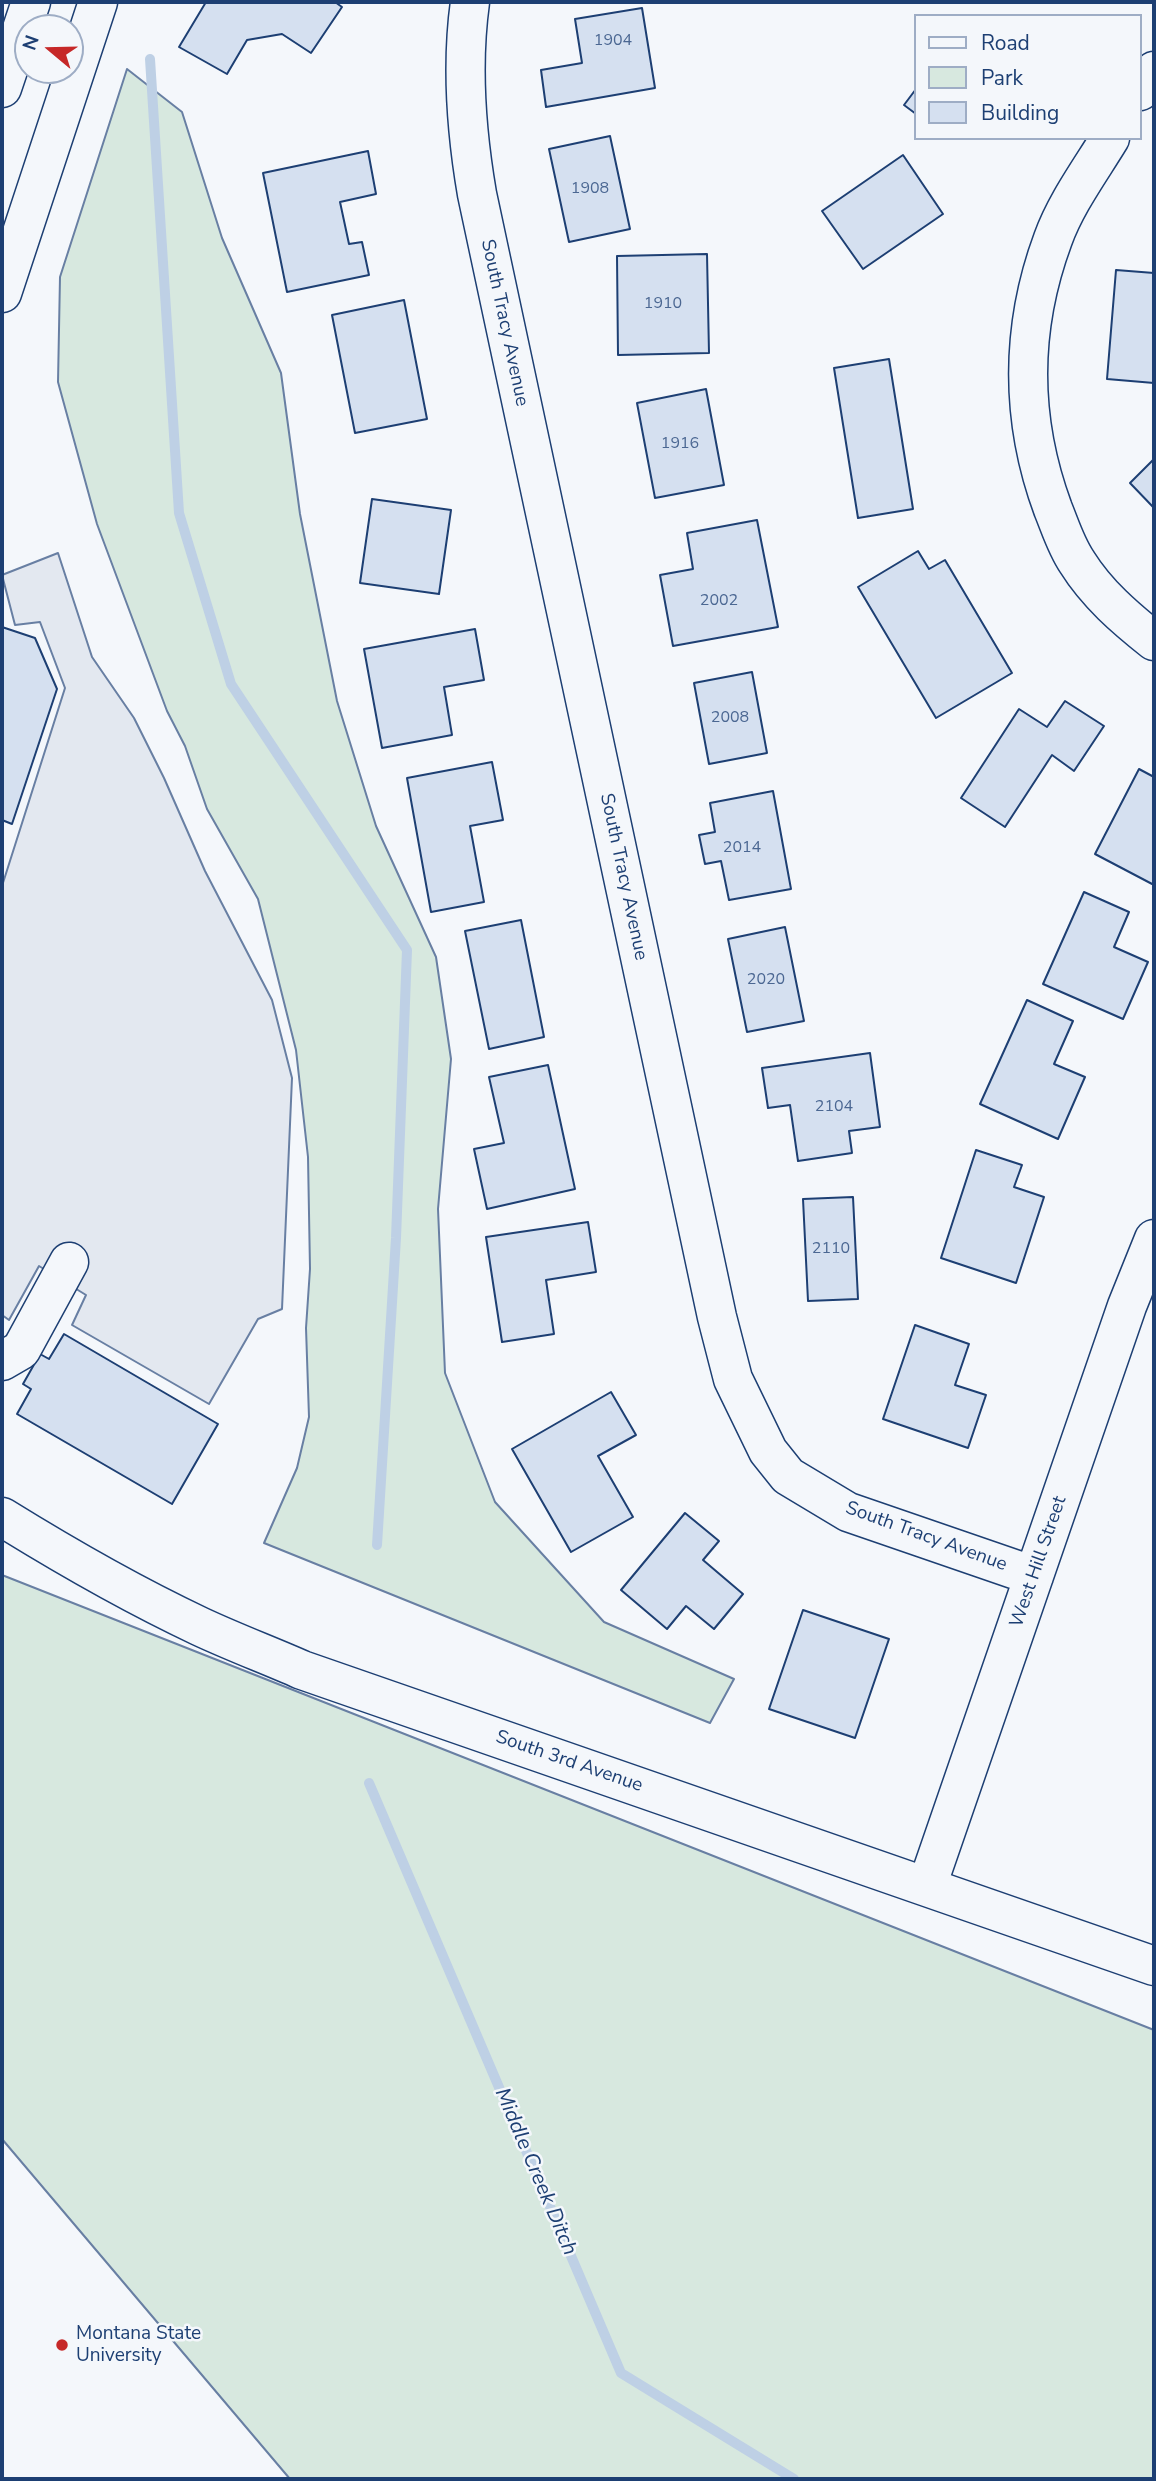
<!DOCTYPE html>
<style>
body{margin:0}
#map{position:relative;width:1156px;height:2481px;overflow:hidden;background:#f4f7fb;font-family:"Nunito Sans",sans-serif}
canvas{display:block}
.frame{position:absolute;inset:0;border:4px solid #1d3f73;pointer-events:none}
.legend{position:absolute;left:914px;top:14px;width:228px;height:126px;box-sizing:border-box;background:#f4f7fb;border:2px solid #9eadc5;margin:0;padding:9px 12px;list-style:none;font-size:21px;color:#1d3f73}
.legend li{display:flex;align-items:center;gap:14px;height:35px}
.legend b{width:35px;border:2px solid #9eadc5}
.north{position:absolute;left:14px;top:14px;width:70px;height:70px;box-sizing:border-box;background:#f4f7fb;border:2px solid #9eadc5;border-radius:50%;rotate:289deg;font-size:19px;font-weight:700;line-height:28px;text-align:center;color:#1d3f73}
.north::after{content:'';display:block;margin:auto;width:24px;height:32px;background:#c62828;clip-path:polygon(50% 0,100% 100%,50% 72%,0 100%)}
</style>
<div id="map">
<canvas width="1156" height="2481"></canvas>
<div class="frame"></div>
<ul class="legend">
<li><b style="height:9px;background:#f4f7fb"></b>Road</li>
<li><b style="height:19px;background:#d7e8df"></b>Park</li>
<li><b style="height:19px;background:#d5e0f0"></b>Building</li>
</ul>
<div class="north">N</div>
</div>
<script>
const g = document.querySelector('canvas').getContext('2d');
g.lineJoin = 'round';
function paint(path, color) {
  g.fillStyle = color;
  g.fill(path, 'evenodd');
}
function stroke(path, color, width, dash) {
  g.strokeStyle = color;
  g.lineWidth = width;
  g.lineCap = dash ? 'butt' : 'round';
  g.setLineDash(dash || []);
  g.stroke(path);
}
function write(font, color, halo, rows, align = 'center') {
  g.font = font + ' "Nunito Sans",sans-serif';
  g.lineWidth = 5;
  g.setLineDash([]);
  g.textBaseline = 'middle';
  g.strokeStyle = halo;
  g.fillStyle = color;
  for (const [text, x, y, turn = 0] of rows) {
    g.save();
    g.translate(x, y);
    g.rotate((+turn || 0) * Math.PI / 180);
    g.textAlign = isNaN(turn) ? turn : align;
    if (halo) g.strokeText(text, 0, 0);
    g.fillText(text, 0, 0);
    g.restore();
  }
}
const green = new Path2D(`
 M127 69 182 112 222 238 281 373 300 514 337 701 376 826 436 957 451 1059 438 1209 445 1373 495 1502 604 1622 734 1679 710 1723 264 1543 297 1468 309 1417 306 1328 310 1269 308 1157 296 1050 258 899 207 809 185 746 167 711 97 524 58 382 60 277Z
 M2 1575 1154 2030V2479H290L2 2139Z`);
paint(green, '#d7e8df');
stroke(green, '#687fa3', 2);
const parking = new Path2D(`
 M58 553 92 657 134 718 164 778 205 871 272 1000 292 1078 282 1309 258 1319 209 1404 72 1325 86 1295 39 1266 9 1320 2 1315V886L65 688 40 622 15 625 2 575Z`);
paint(parking, '#e3e8f0');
stroke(parking, '#687fa3', 2);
stroke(new Path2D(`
 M150 59 179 513 231 684 407 950 396 1238 377 1545
 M369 1783 621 2373 794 2479`), '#bed0e5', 10);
const building = new Path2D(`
 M206 2H335L342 7 311 53 282 34 247 40 227 74 179 47Z
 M642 8 655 88 546 107 541 70 582 63 575 19Z
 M916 89V114L904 105Z
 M610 136 630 229 569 242 549 149Z
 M368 151 376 194 340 202 349 244 362 242 369 275 287 292 263 173Z
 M903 155 943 214 863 269 822 211Z
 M707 254 709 353 618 355 617 256Z
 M1116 270 1154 273V383L1107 379Z
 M404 300 427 419 355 433 332 315Z
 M889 359 913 509 858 518 834 368Z
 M706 389 724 485 655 498 637 403Z
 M1154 459V508L1130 483Z
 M372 499 451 510 439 594 360 583Z
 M757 520 778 627 673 646 660 575 693 569 687 533Z
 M918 551 929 569 945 560 1012 673 936 718 858 587Z
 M2 627 35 638 57 689 12 824 2 820Z
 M475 629 484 680 444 687 452 735 382 748 364 649Z
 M752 672 767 753 709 764 694 683Z
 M1065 701 1104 726 1074 771 1052 755 1005 827 961 798 1019 709 1047 727Z
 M492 762 503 820 470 826 484 902 431 912 407 778Z
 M1139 769 1154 777V885L1095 854Z
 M773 791 791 889 729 900 721 861 705 864 699 835 715 832 710 803Z
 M1084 892 1129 912 1114 947 1148 962 1123 1019 1043 984Z
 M521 920 544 1037 489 1049 465 931Z
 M785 927 804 1021 747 1032 728 939Z
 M1027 1000 1073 1021 1054 1064 1085 1077 1058 1139 980 1104Z
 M870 1053 880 1127 849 1131 852 1153 798 1161 790 1105 768 1108 762 1068Z
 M548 1065 575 1189 487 1209 474 1149 504 1143 489 1077Z
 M976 1150 1022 1165 1014 1187 1044 1197 1016 1283 941 1258Z
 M853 1197 858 1299 808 1301 803 1199Z
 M588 1222 596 1272 546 1280 554 1334 502 1342 486 1237Z
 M915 1325 969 1344 955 1385 986 1395 968 1448 883 1419Z
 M64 1334 218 1424 172 1504 17 1414 31 1389 23 1384 40 1354 49 1359Z
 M611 1392 636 1435 598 1456 633 1517 571 1552 512 1449Z
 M685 1513 719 1541 703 1560 743 1594 714 1629 686 1606 667 1629 621 1590Z
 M803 1610 889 1639 855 1738 769 1709Z`);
paint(building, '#d5e0f0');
stroke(building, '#1d3f73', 2);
const minor = new Path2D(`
 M470 2C461 67 466 130 477 194L717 1317 733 1379 768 1451 788 1476 848 1512 1034 1576
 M1140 91 1154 71
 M1110 138C1090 171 1066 203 1053 239 1020 328 1020 420 1053 509 1060 526 1066 546 1077 562 1097 594 1125 618 1154 641
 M2 1361 21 1350 69 1262
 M927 1886 1127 1306 1154 1239`);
const major = new Path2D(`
 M2 88 31 2
 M2 293 98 2
 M2 1517C65 1556 131 1594 199 1626 233 1642 268 1655 302 1670L1154 1966`);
stroke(minor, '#1d3f73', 41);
stroke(major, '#1d3f73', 41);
stroke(minor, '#f4f7fb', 38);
stroke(major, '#f4f7fb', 38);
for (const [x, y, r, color] of [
 [62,2345,7,"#c62828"]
]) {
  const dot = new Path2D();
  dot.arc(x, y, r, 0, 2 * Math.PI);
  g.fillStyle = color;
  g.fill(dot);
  stroke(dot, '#f4f7fb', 2.5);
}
write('16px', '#4b6792', null, [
 ["1904",613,41],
 ["1908",590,189],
 ["1910",663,304],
 ["1916",680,444],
 ["2002",719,601],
 ["2008",730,718],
 ["2014",742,848],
 ["2020",766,980],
 ["2104",834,1107],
 ["2110",831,1249]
]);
write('19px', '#1d3f73', '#f4f7fb', [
 ["South Tracy Avenue",504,323,78],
 ["South Tracy Avenue",623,877,78],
 ["South Tracy Avenue",926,1537,20],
 ["West Hill Street",1039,1562,-71],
 ["South 3rd Avenue",569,1762,19]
]);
write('19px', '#1d3f73', '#f4f7fb', [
 ["Montana State",76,2334],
 ["University",76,2356]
], 'left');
write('italic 21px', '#1d3f73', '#f4f7fb', [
 ["Middle Creek Ditch",535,2172,67]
]);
</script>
